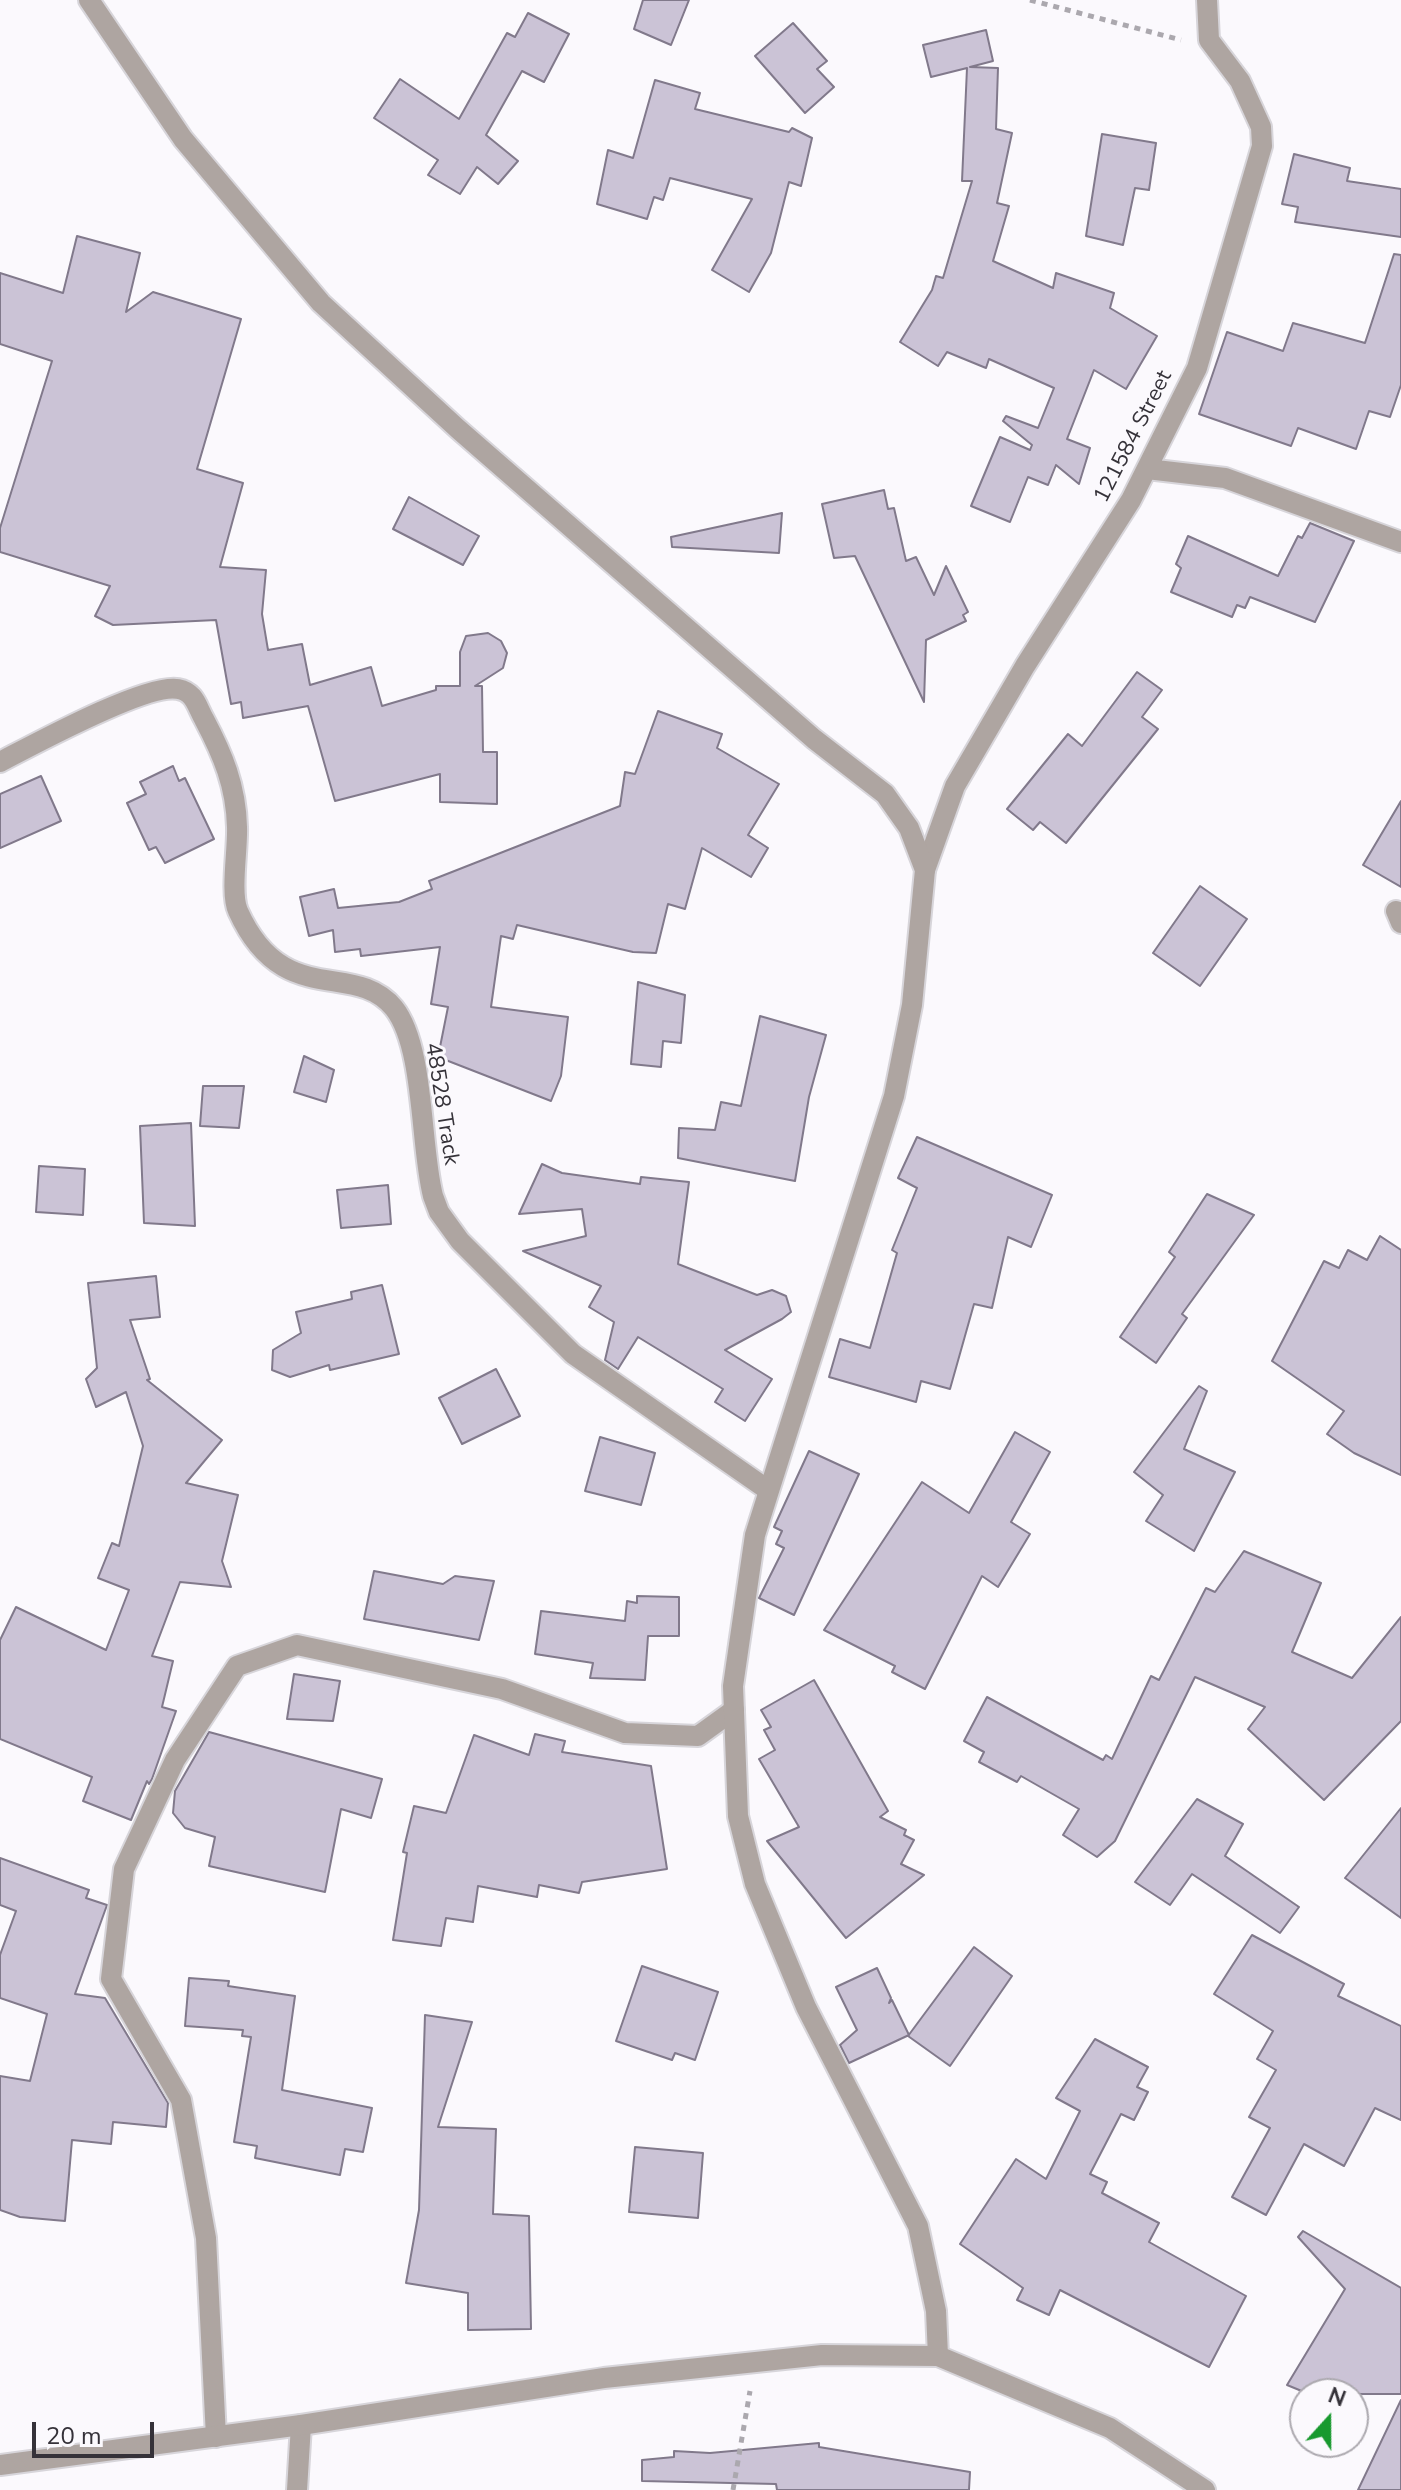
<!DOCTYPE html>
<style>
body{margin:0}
#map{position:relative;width:1401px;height:2490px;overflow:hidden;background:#fbf9fd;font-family:"Nunito Sans",sans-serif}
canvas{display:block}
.north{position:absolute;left:1289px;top:2378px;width:80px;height:80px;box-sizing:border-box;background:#fbf9fd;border:2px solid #aca9af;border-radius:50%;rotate:21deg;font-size:22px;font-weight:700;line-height:32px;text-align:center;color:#353239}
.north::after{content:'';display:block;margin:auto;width:28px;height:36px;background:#18992e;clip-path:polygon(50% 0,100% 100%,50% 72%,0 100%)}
.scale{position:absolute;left:32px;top:2422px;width:122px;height:36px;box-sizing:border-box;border:4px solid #353239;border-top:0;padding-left:10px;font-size:24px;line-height:28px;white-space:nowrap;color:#353239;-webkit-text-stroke:6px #fbf9fd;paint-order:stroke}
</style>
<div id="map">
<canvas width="1401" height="2490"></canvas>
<div class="north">N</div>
<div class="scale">20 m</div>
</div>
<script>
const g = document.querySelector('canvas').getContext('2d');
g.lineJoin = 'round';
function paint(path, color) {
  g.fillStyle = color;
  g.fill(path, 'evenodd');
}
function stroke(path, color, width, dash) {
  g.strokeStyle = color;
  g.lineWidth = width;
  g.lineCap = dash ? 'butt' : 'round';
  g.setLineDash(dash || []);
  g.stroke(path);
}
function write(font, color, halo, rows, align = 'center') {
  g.font = font + ' "Nunito Sans",sans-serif';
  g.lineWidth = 6;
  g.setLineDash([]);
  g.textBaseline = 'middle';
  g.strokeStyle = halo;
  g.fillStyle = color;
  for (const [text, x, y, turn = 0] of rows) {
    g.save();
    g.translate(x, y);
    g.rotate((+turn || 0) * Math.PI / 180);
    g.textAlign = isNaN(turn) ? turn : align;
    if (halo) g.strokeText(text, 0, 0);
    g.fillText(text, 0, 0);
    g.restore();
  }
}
const building = new Path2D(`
 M643 0H689L671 45 634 29Z
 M528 13 569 34 544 82 522 71 486 135 518 161 498 184 477 167 460 194 428 175 438 160 374 118 400 79 459 119 507 33 515 37Z
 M793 23 827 61 817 69 834 87 805 113 755 56Z
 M986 30 993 61 970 67 998 68 996 129 1012 133 997 203 1009 206 993 261 1053 288 1056 273 1114 293 1110 308 1157 336 1126 389 1094 370 1067 439 1090 448 1079 484 1056 465 1048 485 1028 477 1010 522 971 506 1000 437 1030 450 1032 445 1003 421 1006 416 1038 428 1054 388 989 359 986 368 947 352 938 366 900 342 932 290 936 276 943 278 972 181H962L967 68 931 77 923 45Z
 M655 80 700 93 695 109 789 132 792 128 812 138 801 186 789 182 771 253 749 292 712 270 752 199 670 178 663 200 654 197 647 219 597 204 608 150 633 158Z
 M1102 134 1156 143 1149 190 1135 188 1123 245 1086 236Z
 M1294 154 1350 168 1347 181 1401 189V237L1295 222 1298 207 1282 204Z
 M77 236 140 253 126 312 153 292 241 319 197 469 243 483 220 567 266 570 262 614 268 650 302 644 310 685 371 667 382 706 436 690V686H460V652L466 636 488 633 501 641 507 653 503 668 475 686H482L483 752H497V804L440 802V774L335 801 308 706 243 718 241 702 231 704 216 620 113 625 95 616 110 586 0 552V528L52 361 0 344V273L63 293Z
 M1394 254 1401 255V385L1390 417 1369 411 1356 449 1298 428 1291 446 1199 414 1227 332 1283 351 1293 323 1365 343Z
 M884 490 888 509 894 508 906 561 916 557 934 595 946 566 968 612 963 615 966 621 926 640 924 702 855 556 834 558 822 504Z
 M409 497 479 536 463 565 393 529Z
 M782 513 779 553 672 547 671 537Z
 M1310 523 1354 541 1315 622 1250 597 1245 608 1237 605 1232 617 1171 592 1181 568 1176 564 1188 536 1278 576 1298 536 1302 538Z
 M1137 672 1162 690 1142 717 1158 729 1066 843 1040 822 1033 830 1007 809 1068 734 1082 746Z
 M658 711 722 734 717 748 779 784 748 835 768 848 751 877 702 848 685 909 668 904 656 953 633 952 517 925 513 939 501 936 491 1007 568 1017 561 1076 551 1101 438 1057 448 1007 431 1004 440 947 361 956 360 949 335 952 333 930 309 936 300 897 334 889 338 908 399 902 432 889 429 881 620 806 625 772 635 774Z
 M173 766 179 781 185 778 214 839 165 863 156 847 149 850 127 803 146 794 140 782Z
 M41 776 61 821 0 848V794Z
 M1401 801V887L1363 865Z
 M1200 886 1247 919 1200 986 1153 953Z
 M638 982 685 995 681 1043 663 1041 661 1067 631 1064Z
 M760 1016 826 1035 809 1097 795 1181 678 1158 679 1128 715 1130 721 1102 741 1106Z
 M304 1056 334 1070 326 1102 294 1092Z
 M203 1086H244L239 1128 200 1126Z
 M191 1123 195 1226 144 1223 140 1126Z
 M917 1137 1052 1195 1031 1247 1008 1237 992 1308 974 1304 950 1389 921 1381 916 1402 829 1377 840 1339 870 1348 897 1253 892 1250 917 1188 898 1178Z
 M542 1164 562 1173 640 1184 641 1177 689 1182 678 1264 757 1295 772 1290 786 1296 791 1312 782 1319 725 1350 772 1379 745 1421 715 1402 723 1389 638 1337 618 1369 605 1360 614 1322 589 1307 601 1286 523 1251 586 1236 582 1209 519 1214Z
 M39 1166 85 1169 83 1215 36 1212Z
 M388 1185 391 1224 341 1228 337 1190Z
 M1207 1194 1254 1215 1182 1314 1187 1318 1156 1363 1120 1337 1175 1257 1169 1252Z
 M1380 1236 1401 1250V1475L1354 1453 1327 1434 1344 1411 1272 1361 1324 1261 1339 1268 1348 1250 1367 1260Z
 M156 1276 160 1317 130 1320 150 1379 147 1380 222 1440 186 1483 238 1495 222 1561 231 1587 180 1582 152 1656 173 1661 162 1707 176 1711 152 1779 149 1784 147 1781 131 1820 83 1801 92 1777 0 1739V1640L16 1607 106 1650 129 1590 98 1578 112 1543 119 1546 143 1446 126 1392 96 1407 86 1379 97 1368 88 1283Z
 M382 1285 399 1354 330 1370 329 1365 290 1377 272 1370 273 1350 301 1333 296 1312 352 1299 351 1292Z
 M496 1369 520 1416 462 1444 439 1398Z
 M1199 1386 1207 1391 1184 1449 1235 1472 1194 1551 1146 1521 1163 1495 1134 1472Z
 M1015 1432 1050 1452 1011 1522 1030 1534 998 1587 982 1576 925 1689 892 1672 895 1666 824 1630 922 1482 969 1513Z
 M600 1437 655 1453 641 1505 585 1491Z
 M809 1451 859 1474 794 1615 759 1598 784 1548 776 1544 782 1531 774 1527Z
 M1244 1551 1321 1583 1292 1652 1352 1678 1401 1617V1721L1324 1800 1248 1729 1265 1707 1195 1677 1115 1841 1097 1857 1063 1835 1079 1809 1021 1776 1017 1782 979 1762 984 1752 964 1741 987 1697 1103 1760 1106 1755 1112 1759 1151 1676 1159 1680 1206 1588 1215 1592Z
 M374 1571 443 1584 455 1576 494 1581 479 1640 364 1619Z
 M637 1596 679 1597V1636H648L645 1680 590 1678 593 1663 535 1654 541 1611 625 1621 627 1601 637 1603Z
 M294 1674 340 1681 333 1721 287 1719Z
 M814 1680 888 1811 880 1817 906 1830 904 1835 914 1840 901 1864 924 1875 846 1938 767 1841 799 1827 759 1759 775 1750 764 1730 771 1727 761 1710Z
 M209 1732 382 1779 371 1818 341 1809 325 1892 209 1866 215 1837 185 1828 173 1813 175 1791Z
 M535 1734 565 1741 562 1752 651 1766 667 1869 582 1882 579 1893 539 1885 537 1897 478 1886 473 1922 446 1918 441 1946 393 1940 407 1853 403 1852 414 1806 446 1813 474 1735 529 1755Z
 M1197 1799 1243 1824 1225 1856 1299 1907 1280 1933 1192 1874 1170 1905 1135 1882Z
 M1401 1808V1918L1345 1878Z
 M0 1858 89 1890 86 1898 107 1905 75 1994 105 1998 168 2103 166 2127 113 2122 111 2144 72 2140 65 2221 20 2217 0 2210V2076L30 2081 47 2014 0 1998V1955L16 1911 0 1905Z
 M1252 1935 1344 1984 1338 1996 1401 2026V2120L1375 2108 1344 2166 1304 2144 1266 2215 1232 2197 1270 2128 1249 2117 1276 2070 1257 2059 1273 2031 1214 1994Z
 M974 1947 1012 1976 950 2066 908 2036Z
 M642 1966 718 1992 695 2060 675 2053 672 2060 616 2041Z
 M877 1968 891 1998 889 2003 892 2000 909 2035 849 2063 840 2045 857 2030 836 1987Z
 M189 1978 229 1981 228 1986 295 1996 282 2090 372 2108 363 2152 345 2149 340 2175 255 2158 257 2146 234 2142 251 2037 242 2036 243 2030 185 2026Z
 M425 2015 472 2022 438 2127 496 2129 493 2214 529 2216 531 2329 468 2330V2293L406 2283 419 2210Z
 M1095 2039 1148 2067 1137 2087 1148 2092 1134 2120 1121 2114 1090 2174 1107 2182 1102 2193 1159 2223 1149 2242 1246 2296 1209 2367 1060 2290 1049 2315 1017 2300 1023 2288 960 2244 1016 2159 1046 2179 1080 2111 1056 2098Z
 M635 2147 703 2153 698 2218 629 2212Z
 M1303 2231 1401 2288V2394H1309L1287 2385 1345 2289 1298 2237Z
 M1401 2400V2490H1358Z
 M819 2443V2447L970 2472 969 2490H777L776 2484 642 2481V2460L674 2457V2451L710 2453Z`);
paint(building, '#cbc3d6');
stroke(building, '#81798b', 2);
const minor = new Path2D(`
 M1147 469 1225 478 1401 542
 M0 762C33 745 146 683 178 689 195 692 197 707 204 719 223 755 236 786 237 827 238 849 230 893 238 911 283 1011 354 959 394 1008 425 1047 420 1146 433 1196L439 1212 460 1241 573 1354 768 1490
 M925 870 955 786 1025 666 1131 500 1197 368 1262 146 1261 127 1240 81 1209 40 1207 0
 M1396 911 1401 923
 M216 2437 206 2238 181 2100 111 1979 124 1869 175 1760 237 1666 297 1645 502 1689 625 1733 698 1736 734 1710
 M297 2490 301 2425`);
const tertiary = new Path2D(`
 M89 0 183 139 321 303 458 429 814 739 885 794 909 828 925 870 912 1005 894 1096 755 1535 733 1686 738 1816 755 1884 806 2007 918 2226 936 2311 938 2356
 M0 2465 301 2425 604 2378 822 2355 938 2356 1110 2428 1205 2490`);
stroke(minor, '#d7d5da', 24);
stroke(tertiary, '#d7d5da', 24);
stroke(new Path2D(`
 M1030 0 1181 40
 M733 2490 750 2391`), '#aba8ae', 5, [6, 6]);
stroke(minor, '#aea5a1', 20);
stroke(tertiary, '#aea5a1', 20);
write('22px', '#353239', '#fbf9fd', [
 ["121584 Street",1134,437,-63],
 ["48528 Track",441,1104,81]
]);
</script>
